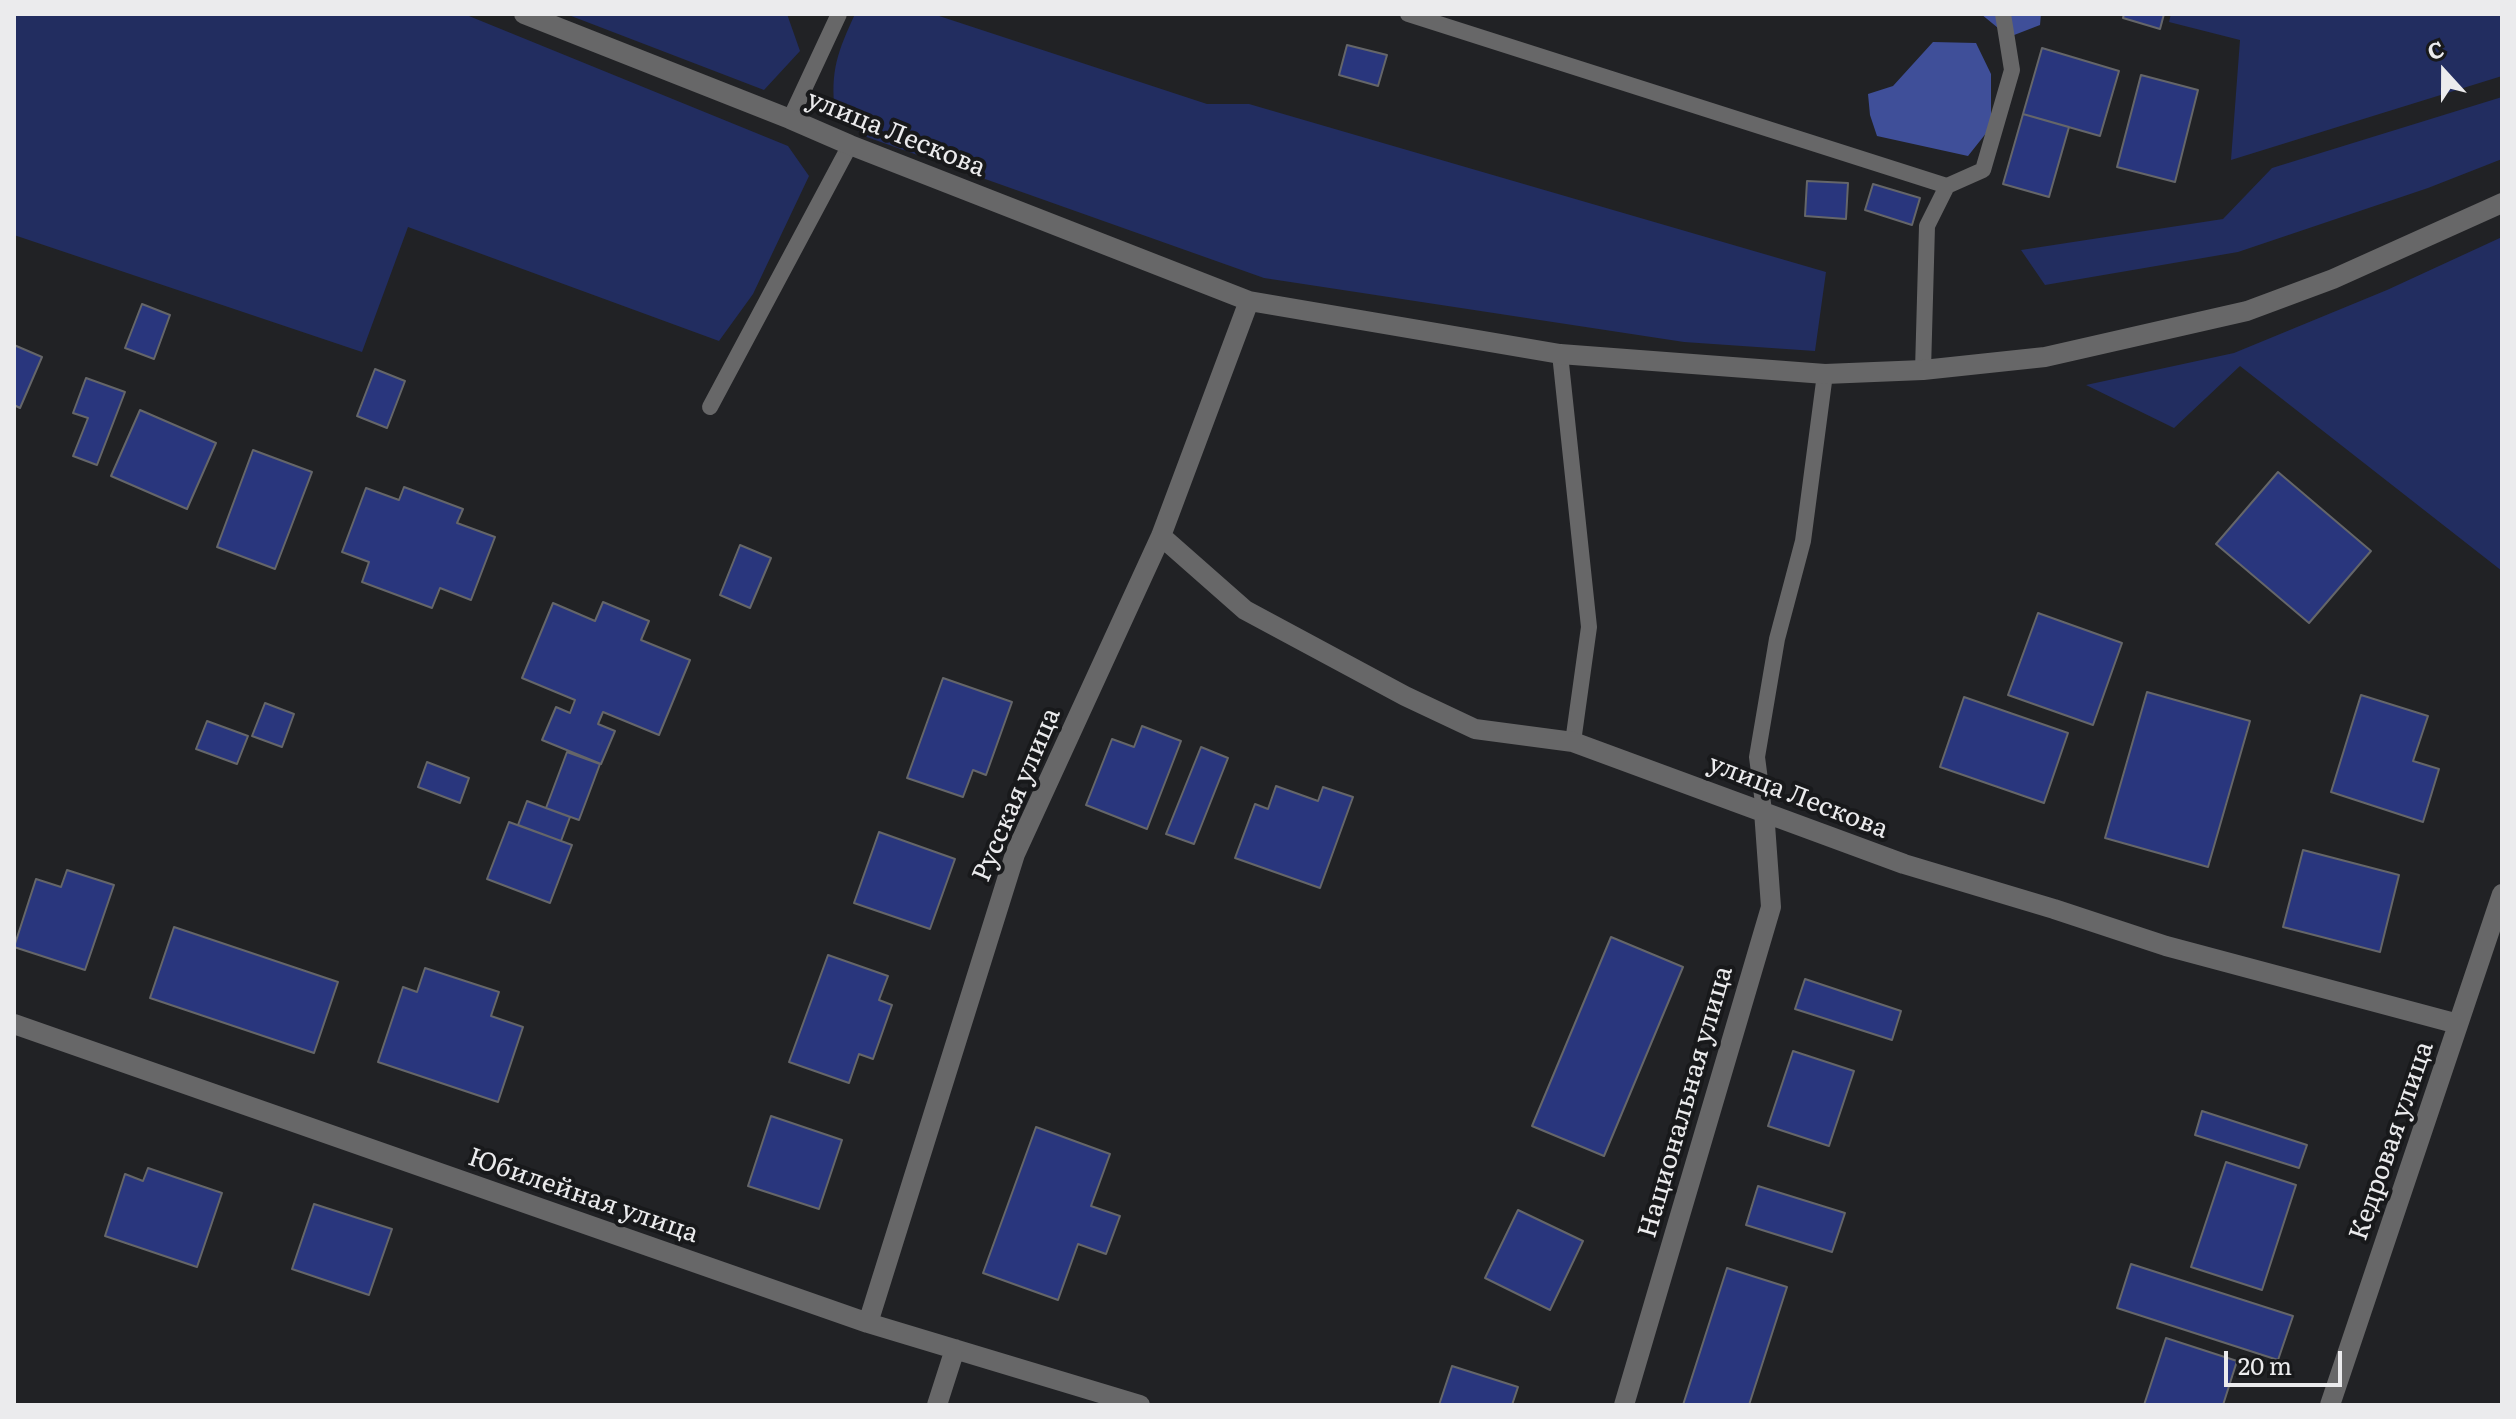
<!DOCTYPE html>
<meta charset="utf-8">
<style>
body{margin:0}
#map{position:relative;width:2516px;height:1419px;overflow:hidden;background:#212225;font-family:Literata,serif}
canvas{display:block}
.frame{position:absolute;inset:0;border:16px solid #ebebed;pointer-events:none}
.north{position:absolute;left:2404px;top:32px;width:80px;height:80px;-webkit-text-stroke:6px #18191b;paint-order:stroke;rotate:339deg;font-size:22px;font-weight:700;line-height:32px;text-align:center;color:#ebebed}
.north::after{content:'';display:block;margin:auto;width:28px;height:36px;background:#ebebed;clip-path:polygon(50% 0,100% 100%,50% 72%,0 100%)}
.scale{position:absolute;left:2224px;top:1351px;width:118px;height:36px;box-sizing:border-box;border:4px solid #ebebed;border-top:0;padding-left:10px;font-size:24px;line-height:28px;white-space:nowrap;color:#ebebed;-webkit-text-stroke:6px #18191b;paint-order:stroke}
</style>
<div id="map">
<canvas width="2516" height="1419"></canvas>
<div class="frame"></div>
<div class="north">С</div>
<div class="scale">20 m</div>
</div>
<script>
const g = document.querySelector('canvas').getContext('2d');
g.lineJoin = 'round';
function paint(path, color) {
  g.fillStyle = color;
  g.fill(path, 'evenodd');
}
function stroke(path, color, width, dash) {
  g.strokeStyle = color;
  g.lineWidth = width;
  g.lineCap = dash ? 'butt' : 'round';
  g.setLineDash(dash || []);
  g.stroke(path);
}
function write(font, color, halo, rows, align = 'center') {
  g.font = font + ' Literata,serif';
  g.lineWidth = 8;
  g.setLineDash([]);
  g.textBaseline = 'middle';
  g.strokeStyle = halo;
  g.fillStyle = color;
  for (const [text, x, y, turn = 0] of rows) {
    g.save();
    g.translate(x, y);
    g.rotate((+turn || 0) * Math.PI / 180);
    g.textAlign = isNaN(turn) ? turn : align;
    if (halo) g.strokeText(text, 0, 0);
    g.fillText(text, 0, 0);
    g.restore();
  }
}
paint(new Path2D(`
 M14 14H464L788 146 809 176 753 294 719 341 408 227 362 352 14 235Z
 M566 14H787L800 51 764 90Z
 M855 14H933L1207 104H1249L1826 272 1815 351 1684 342 1264 278 864 136 835 112C830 71 838 51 855 14Z
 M2171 14H2502V76L2231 160 2240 40 2169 22Z
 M2502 97V159L2428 188 2238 252 2045 285 2021 250 2223 219 2272 168Z
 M2502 237V571L2240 366 2174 428 2086 385 2234 353 2387 290Z`), '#222d60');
paint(new Path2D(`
 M1981 14H2041L2040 25 2009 37Z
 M1933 42 1976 43 1991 74V127L1968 156 1877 136 1870 115 1868 94 1893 86Z`), '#3f4f99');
const building = new Path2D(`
 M2124 14H2164L2160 29 2123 18Z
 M1347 45 1387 55 1378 86 1339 75Z
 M2042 48 2119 71 2100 136 2023 114Z
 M2141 75 2198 90 2175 182 2117 167Z
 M2023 114 2069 127 2049 197 2003 184Z
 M1807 181 1848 183 1846 219 1805 216Z
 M1873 184 1920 198 1912 225 1865 210Z
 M142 304 170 315 154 359 125 348Z
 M14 345 42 357 20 408 14 405Z
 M375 369 405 381 387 428 357 416Z
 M86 378 125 392 97 465 73 456 88 418 73 413Z
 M140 410 216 443 187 509 111 476Z
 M253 450 312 472 275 569 217 547Z
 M2278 472 2371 551 2309 623 2216 544Z
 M404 487 463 509 457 523 495 537 471 600 440 588 432 608 362 582 369 562 342 552 366 488 399 500Z
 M740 545 771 558 750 608 720 595Z
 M603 602 649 621 641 640 690 660 659 735 603 712 598 724 615 731 601 764 542 740 556 707 570 713 575 700 522 678 553 603 595 621Z
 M2038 613 2122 643 2093 725 2008 695Z
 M943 678 1012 702 986 775 973 770 963 797 907 778Z
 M2147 692 2250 721 2208 867 2105 838Z
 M2361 695 2428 716 2413 761 2439 769 2423 822 2331 792Z
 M1964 697 2068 733 2044 803 1940 767Z
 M265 703 294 714 282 747 252 736Z
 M207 721 248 736 237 764 196 749Z
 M1142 726 1181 741 1147 829 1086 805 1112 739 1134 747Z
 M1201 747 1228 758 1194 844 1166 834Z
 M567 752 600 764 579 820 546 808Z
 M427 762 469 778 460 803 418 787Z
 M1276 786 1318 801 1323 787 1353 797 1320 888 1235 858 1255 804 1268 809Z
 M527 801 570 817 561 841 518 825Z
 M509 822 572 845 550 903 487 879Z
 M879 832 955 859 930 929 854 903Z
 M2303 850 2399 875 2380 952 2283 927Z
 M67 870 114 885 85 970 14 947 36 879 61 887Z
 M174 927 338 982 314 1053 150 998Z
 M1611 937 1683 967 1604 1156 1532 1126Z
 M828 955 888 976 879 1000 892 1005 873 1059 859 1054 849 1083 789 1062Z
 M425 968 499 992 491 1016 523 1027 498 1102 378 1062 403 987 417 992Z
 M1805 979 1901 1011 1892 1040 1795 1009Z
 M1793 1051 1854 1071 1829 1146 1768 1126Z
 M2202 1111 2307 1145 2299 1168 2195 1135Z
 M771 1116 842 1140 819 1209 748 1186Z
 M1036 1127 1110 1154 1091 1206 1120 1216 1106 1254 1078 1244 1058 1300 983 1273Z
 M2226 1162 2296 1185 2262 1290 2191 1267Z
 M148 1168 222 1193 197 1267 105 1236 125 1174 143 1181Z
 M1758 1186 1845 1213 1832 1252 1746 1225Z
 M314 1204 392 1229 369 1295 292 1269Z
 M1518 1210 1583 1241 1550 1310 1485 1278Z
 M2131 1264 2293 1316 2278 1360 2117 1308Z
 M1727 1268 1787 1287 1749 1405H1683Z
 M2166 1338 2237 1361 2223 1405H2144Z
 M1452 1366 1518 1387 1512 1405H1439Z`);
paint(building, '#29367d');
stroke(building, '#656669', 2);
stroke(new Path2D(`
 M1408 14 1947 186
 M790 119 839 14
 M1560 354 1589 627 1573 742
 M1923 370 1927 226 1947 186 1983 170 2012 70 2003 14
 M710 407 850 145
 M1764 811 1757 757 1777 639 1803 541 1825 374`), '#676768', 16);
stroke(new Path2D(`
 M524 14 790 119 850 145 1249 301 1560 354 1825 374 1923 370 2045 357 2247 311 2333 279 2502 203
 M1161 536 1245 610 1405 696 1475 729 1573 742 1904 864 2054 909 2166 946 2458 1024
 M14 1024 868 1323 1140 1405
 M868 1323 1015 854 1161 536 1249 301
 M937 1405 955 1349
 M1624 1405 1771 907 1764 811
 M2330 1405 2502 894`), '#676768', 20);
write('26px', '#ebebed', '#18191b', [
 ["улица Лескова",896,134,22],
 ["Русская улица",1017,795,-67],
 ["улица Лескова",1798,797,21],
 ["Национальная улица",1686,1102,-74],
 ["Кедровая улица",2392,1141,-71],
 ["Юбилейная улица",583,1196,19]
]);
</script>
